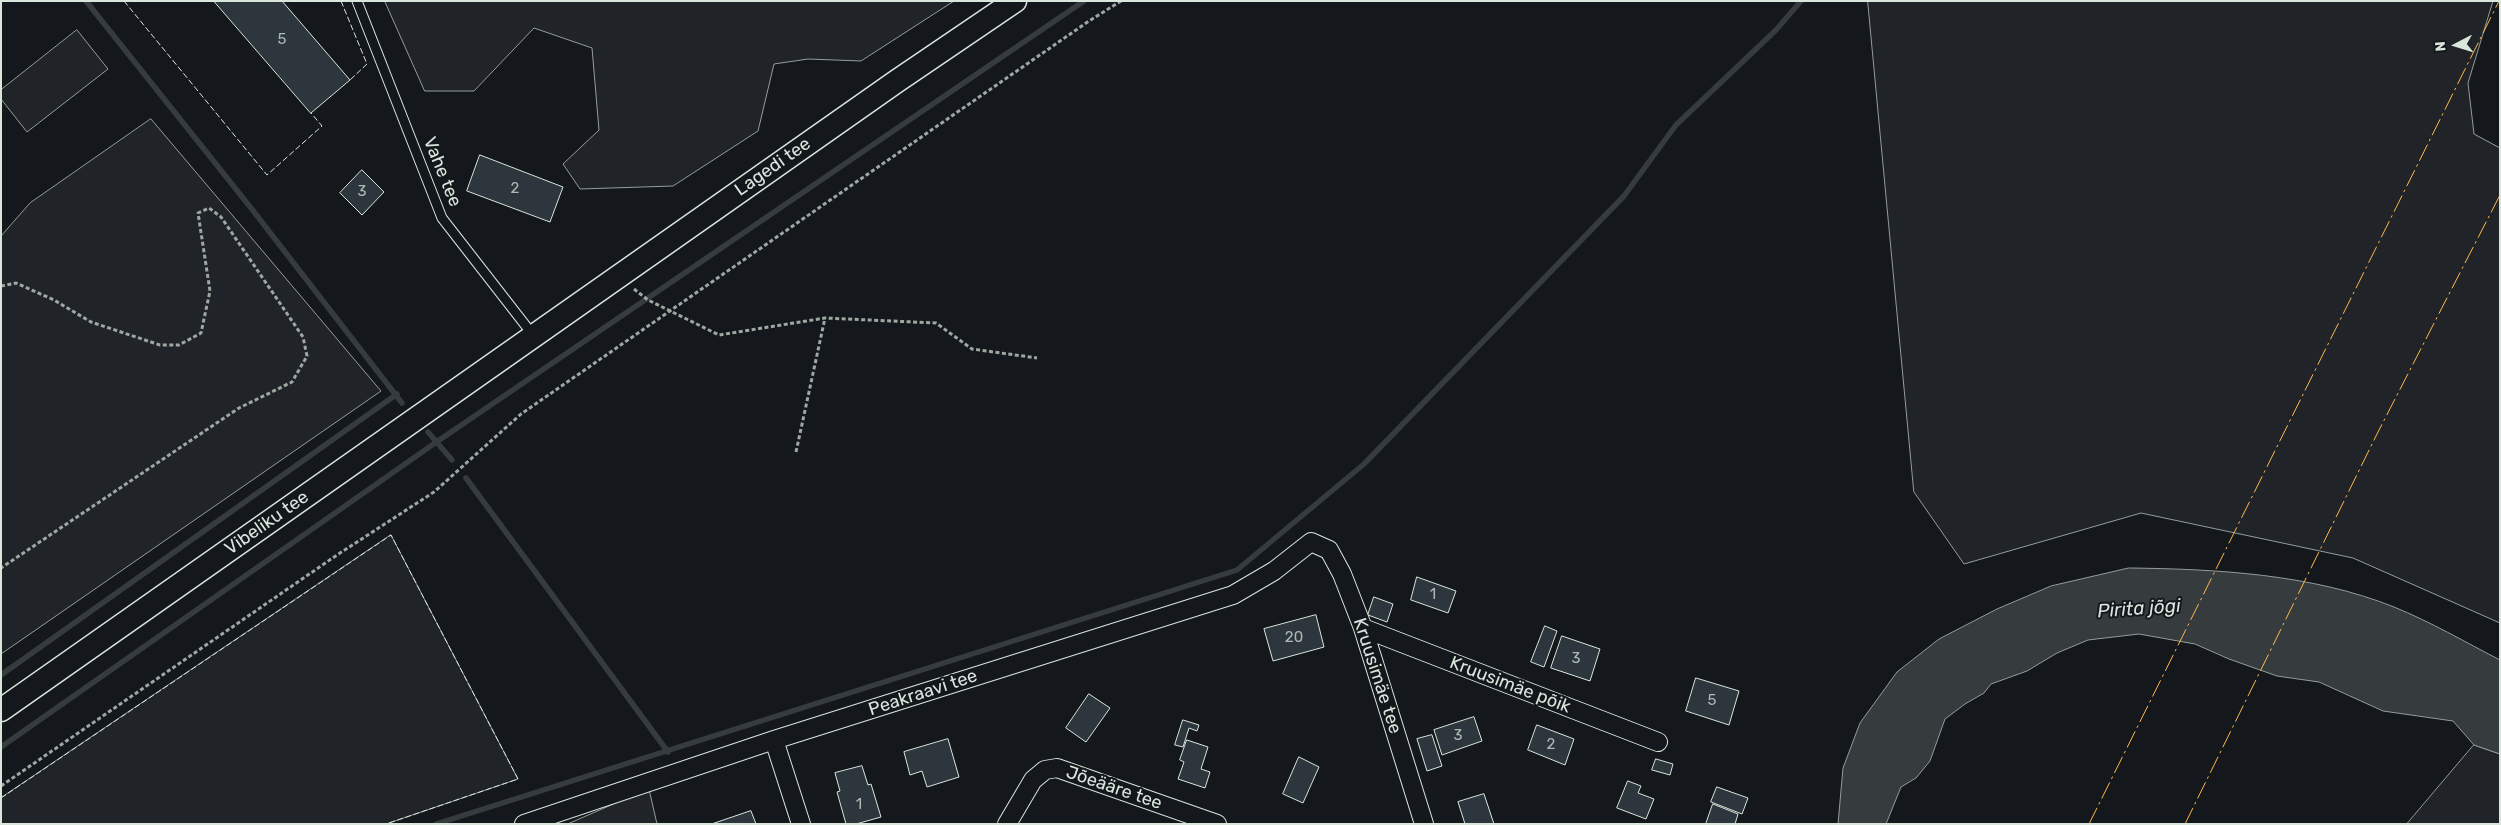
<!DOCTYPE html>
<meta charset="utf-8">
<style>
body{margin:0}
#map{position:relative;width:2501px;height:825px;overflow:hidden;background:#14181c;font-family:Rubik,sans-serif}
canvas{display:block}
.frame{position:absolute;inset:0;border:2px solid #d8e6dc;pointer-events:none}
.north{position:absolute;left:2431px;top:20px;width:50px;height:50px;-webkit-text-stroke:4px #14181c;paint-order:stroke;rotate:265deg;font-size:14px;font-weight:700;line-height:20px;text-align:center;color:#d8e6dc}
.north::after{content:'';display:block;margin:auto;width:18px;height:22px;background:#d8e6dc;clip-path:polygon(50% 0,100% 100%,50% 72%,0 100%)}
</style>
<div id="map">
<canvas width="2501" height="825"></canvas>
<div class="frame"></div>
<div class="north">N</div>
</div>
<script>
const g = document.querySelector('canvas').getContext('2d');
g.lineJoin = 'round';
function paint(path, color) {
  g.fillStyle = color;
  g.fill(path, 'evenodd');
}
function stroke(path, color, width, dash) {
  g.strokeStyle = color;
  g.lineWidth = width;
  g.lineCap = dash ? 'butt' : 'round';
  g.setLineDash(dash || []);
  g.stroke(path);
}
function write(font, color, halo, rows, align = 'center') {
  g.font = font + ' Rubik,sans-serif';
  g.lineWidth = 4;
  g.setLineDash([]);
  g.textBaseline = 'middle';
  g.strokeStyle = halo;
  g.fillStyle = color;
  for (const [text, x, y, turn = 0] of rows) {
    g.save();
    g.translate(x, y);
    g.rotate((+turn || 0) * Math.PI / 180);
    g.textAlign = isNaN(turn) ? turn : align;
    if (halo) g.strokeText(text, 0, 0);
    g.fillText(text, 0, 0);
    g.restore();
  }
}
const green = new Path2D(`
 M385 1H954L861 61 808 59 774 64 758 131 673 186 580 189 563 164 599 130 592 48 534 28 474 91H425Z
 M1868 1H2493L2468 83 2474 134 2500 148V623L2353 558 2141 513 1964 564 1914 492Z
 M77 30 108 69 27 132 1 99V90Z
 M151 119 381 391 1 654V236L30 203Z
 M391 535 518 779 386 824H1V798Z
 M2474 745 2500 754V824H2407Z
 M649 789 657 824H568Z`);
paint(green, '#202428');
stroke(green, '#939e99', 1);
const water = new Path2D(`
 M2129 568C2216 569 2312 574 2394 607 2431 622 2465 642 2500 660V754L2474 745 2453 721 2383 711 2319 682 2277 676 2229 659 2195 644 2139 634 2088 640 2057 653 2027 671 1991 684 1984 693 1965 704 1945 719 1930 761 1916 778 1901 787 1886 824H1838L1843 768 1860 723 1897 672 1939 639 1997 609 2051 586Z`);
paint(water, '#363b3e');
stroke(water, '#939e99', 1);
stroke(new Path2D(`
 M86 1 251 208 402 403
 M428 432 452 460
 M466 478 668 752
 M1 675 397 394
 M1 747 435 443 1084 1
 M436 824 1237 570 1364 464 1624 196 1676 125 1776 30 1801 1`), '#363b3e', 5.5);
const building = new Path2D(`
 M214 1H282L350 80 311 113Z
 M480 155 563 187 550 222 467 191Z
 M362 170 384 192 362 215 340 193Z
 M1417 577 1456 591 1448 613 1411 600Z
 M1374 597 1393 604 1387 622 1368 615Z
 M1316 615 1324 647 1273 661 1264 629Z
 M1545 626 1557 631 1544 667 1531 662Z
 M1562 636 1600 649 1590 681 1551 668Z
 M1696 678 1739 691 1729 725 1686 711Z
 M1089 694 1110 708 1086 742 1066 728Z
 M1474 717 1482 741 1442 755 1434 730Z
 M1183 720 1199 725 1197 731 1189 728 1183 747 1175 745Z
 M1537 725 1574 739 1565 765 1528 750Z
 M1432 735 1442 766 1427 771 1417 739Z
 M948 739 959 777 927 787 922 771 910 775 904 752Z
 M1187 740 1208 747 1201 769 1210 772 1205 788 1178 779 1184 762 1180 760Z
 M1299 757 1319 767 1303 803 1283 794Z
 M1656 759 1673 764 1670 775 1652 770Z
 M862 766 868 785 871 784 881 817 856 824H846L837 792 840 791 835 773Z
 M1628 781 1641 786 1638 793 1654 799 1646 819 1617 808Z
 M1717 787 1748 798 1742 814 1711 802Z
 M1484 794 1494 824H1465L1458 802Z
 M1713 804 1738 814 1735 824H1706Z
 M751 811 756 824H712Z`);
paint(building, '#2c363c');
stroke(building, '#d8e6dc', 1);
const service = new Path2D(`
 M357 1 442 218 533 335`);
const minor = new Path2D(`
 M1363 628 1658 742
 M774 740 801 824
 M524 824 774 740 1233 595 1274 571 1311 542 1329 550 1342 574 1363 628 1424 824
 M1007 824 1033 780 1045 770 1057 768 1217 824`);
const tertiary = new Path2D(`
 M1 710 897 81 1015 1`);
stroke(service, '#d8e6dc', 11);
stroke(minor, '#d8e6dc', 20);
stroke(tertiary, '#d8e6dc', 25);
stroke(new Path2D(`
 M1 286 16 283 54 300 91 322 160 345H179L201 333 210 291 198 213 209 208 221 217 303 337 307 356 292 382 239 408 1 568
 M634 289 648 300 719 335 825 318 936 323 972 349 1037 358
 M796 452 825 318
 M1 786 337 555 434 492 521 414 1089 21 1121 1`), '#9da8a2', 3, [4, 2.5]);
stroke(service, '#14181c', 9);
stroke(minor, '#14181c', 18);
stroke(tertiary, '#14181c', 22);
stroke(new Path2D(`
 M124 1 267 175 322 126 311 113
 M341 1 367 64 350 80
 M1 798 391 535 518 779 386 824`), '#d8e6dc', 1, [6, 2.5]);
stroke(new Path2D(`
 M2089 824 2499 1
 M2185 824 2377 434 2500 195`), '#ffb74d', 1, [18, 4, 2.5, 4]);
write('15px', '#adbab4', null, [
 ["5",282,40],
 ["2",515,189],
 ["3",362,192],
 ["1",1433,595],
 ["20",1294,638],
 ["3",1576,659],
 ["5",1712,701],
 ["3",1458,736],
 ["2",1551,745],
 ["1",859,805]
]);
write('18px', '#d8e6dc', '#14181c', [
 ["Lagedi tee",773,167,-35],
 ["Vahe tee",442,172,68],
 ["Vibeliku tee",267,523,-35],
 ["Kruusimäe tee",1377,676,72],
 ["Kruusimäe põik",1510,685,21],
 ["Peakraavi tee",923,693,-18],
 ["Jõeääre tee",1114,788,19]
]);
write('italic 19px', '#d8e6dc', '#14181c', [
 ["Pirita jõgi",2139,609,-4]
]);
</script>
